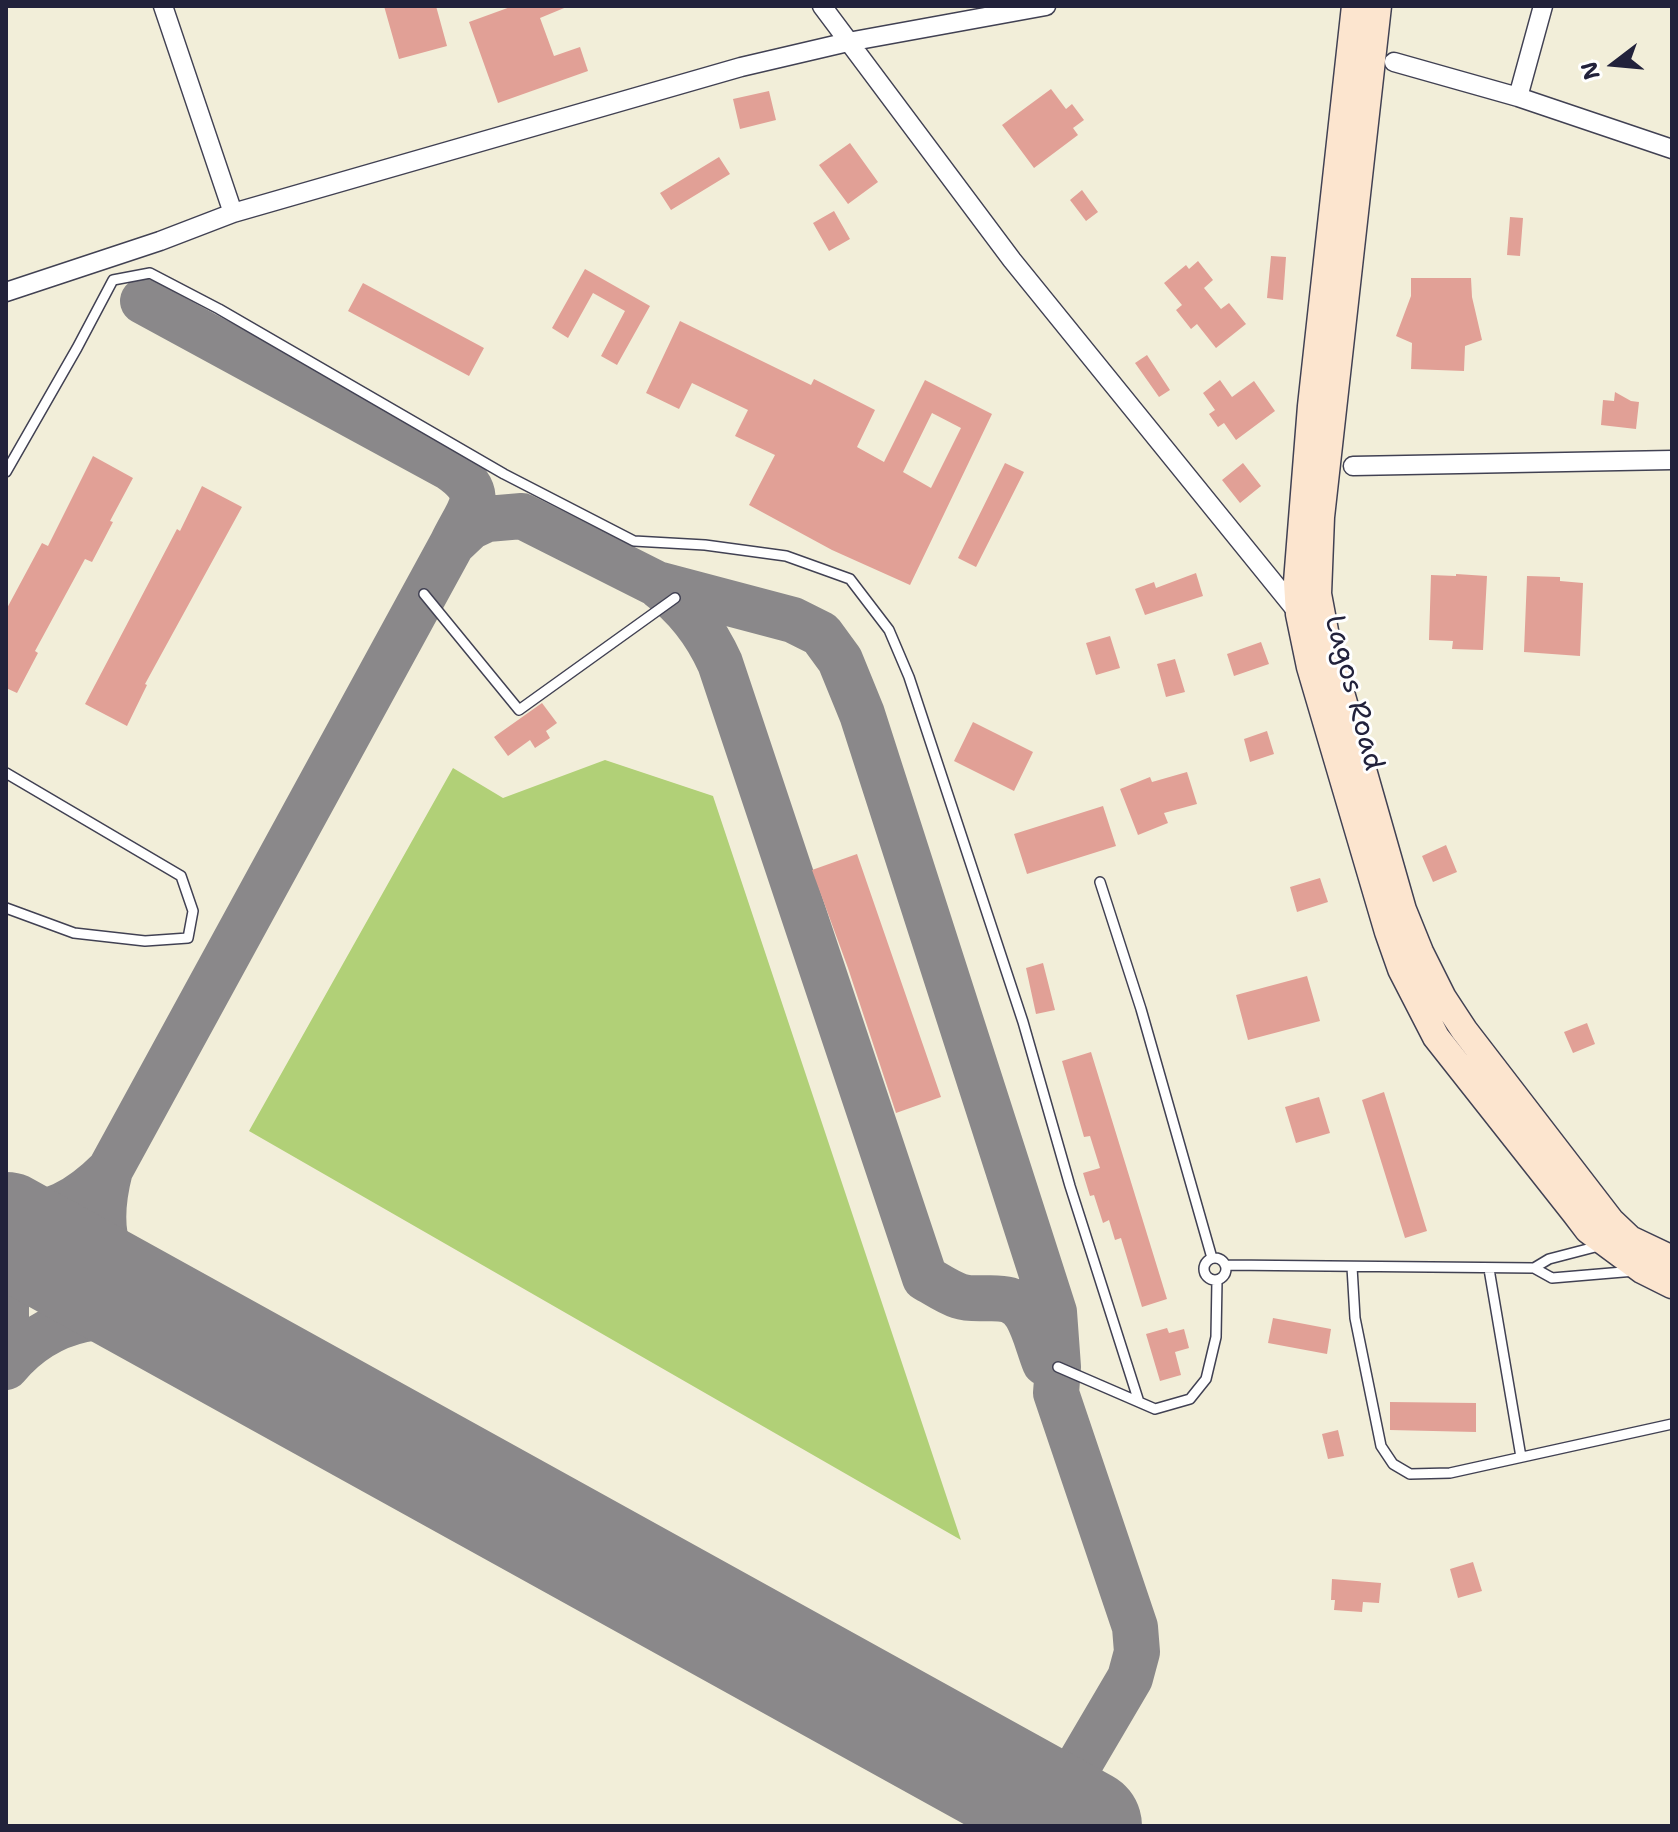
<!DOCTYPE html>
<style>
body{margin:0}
#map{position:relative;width:1678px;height:1832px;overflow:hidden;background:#f2eed9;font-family:"Shantell Sans",sans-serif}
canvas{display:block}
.frame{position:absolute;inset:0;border:8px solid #22223b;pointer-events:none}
.north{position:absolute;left:1574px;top:24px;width:80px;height:80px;-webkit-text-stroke:6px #fff;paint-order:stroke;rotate:254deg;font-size:22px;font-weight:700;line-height:32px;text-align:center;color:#22223b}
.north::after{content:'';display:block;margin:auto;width:28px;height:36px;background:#22223b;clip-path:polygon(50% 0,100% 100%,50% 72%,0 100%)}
</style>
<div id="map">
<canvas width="1678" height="1832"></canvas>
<div class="frame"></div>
<div class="north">N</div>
</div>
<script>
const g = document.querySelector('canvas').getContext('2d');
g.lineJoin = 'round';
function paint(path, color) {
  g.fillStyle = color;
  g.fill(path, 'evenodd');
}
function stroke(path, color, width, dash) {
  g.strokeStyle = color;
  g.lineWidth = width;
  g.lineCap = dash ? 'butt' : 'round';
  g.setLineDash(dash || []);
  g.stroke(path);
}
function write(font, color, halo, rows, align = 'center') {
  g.font = font + ' "Shantell Sans",sans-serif';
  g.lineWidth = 6;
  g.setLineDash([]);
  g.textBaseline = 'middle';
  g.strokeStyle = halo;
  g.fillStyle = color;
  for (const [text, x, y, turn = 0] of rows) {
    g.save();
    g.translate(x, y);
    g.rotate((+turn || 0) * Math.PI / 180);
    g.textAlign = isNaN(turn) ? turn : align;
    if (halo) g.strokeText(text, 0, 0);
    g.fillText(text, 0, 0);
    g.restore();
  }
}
paint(new Path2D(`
 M605 760 713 796 961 1540 249 1131 453 768 503 798Z`), '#b1d077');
stroke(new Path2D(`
 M143 301 450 468C489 495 469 508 452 544
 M659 586C686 606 706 632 720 663L925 1278C936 1284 947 1292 959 1296 983 1304 1011 1287 1027 1316 1035 1330 1039 1348 1045 1363
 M6 1217C50 1217 79 1201 110 1170
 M6 1302V1337
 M162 1315C109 1271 92 1240 110 1170L452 544 470 527 487 519 522 516 657 584 793 620 821 634 840 660 862 714 1054 1312 1058 1367 1056 1393 1135 1627 1137 1652 1130 1678 1053 1809
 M6 1367C50 1314 110 1308 174 1323`), '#8a888a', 46);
stroke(new Path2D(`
 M6 1229 1085 1826`), '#8a888a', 114);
paint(new Path2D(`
 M384 6H436L447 46 399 59Z
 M513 6H569L540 18 554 56 580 47 588 71 498 103 469 22Z
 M1051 89 1066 109 1072 104 1084 120 1073 128 1078 135 1034 168 1002 125Z
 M769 91 776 120 740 129 733 99Z
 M850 143 878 182 848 204 819 165Z
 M719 157 730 174 671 210 660 193Z
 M1082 190 1098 212 1086 221 1070 200Z
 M834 211 850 239 829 251 813 223Z
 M1510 217 1523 218 1520 256 1507 255Z
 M1271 256 1286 257 1283 300 1267 298Z
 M1198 261 1213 280 1204 288 1221 309 1229 303 1246 324 1216 348 1197 324 1191 329 1176 310 1182 305 1164 283 1186 265 1189 269Z
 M585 269 650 306 617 365 601 356 625 311 593 293 568 338 552 328Z
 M1411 278H1471L1472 297 1482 340 1465 346 1464 371 1411 369 1412 343 1396 336 1411 296Z
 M363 283 484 348 469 376 348 311Z
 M680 321 811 385 814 379 875 410 857 447 884 462 925 380 992 414 910 585 832 550 749 505 775 455 735 436 748 410 692 383 679 409 646 393ZM932 413 961 428 931 488 903 472Z
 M1147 355 1170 390 1159 397 1135 363Z
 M1220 380 1232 397 1254 381 1275 411 1236 440 1224 423 1218 427 1209 414 1215 410 1203 393Z
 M1615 392 1631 401 1639 402 1636 429 1601 425 1603 400 1614 401Z
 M93 456 133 478 110 521 113 522 92 562 85 559 35 651 38 653 17 693 6 688V610L42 543 48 546Z
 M1005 463 1024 472 976 567 958 558Z
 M1243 463 1261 486 1240 503 1222 480Z
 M202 486 242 507 145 684 147 685 127 726 85 704 177 529 180 531Z
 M1196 573 1203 596 1145 615 1135 589 1154 582 1156 588Z
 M1456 574 1487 576 1483 650 1452 649 1453 641 1429 640 1431 575 1456 576Z
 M1527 576 1560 577V581L1583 583 1580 656 1524 652Z
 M1110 636 1120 668 1096 675 1086 643Z
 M1261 642 1269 664 1234 676 1227 654Z
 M1175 659 1185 692 1166 697 1157 664Z
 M542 703 557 723 546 731 550 738 535 748 530 740 508 756 494 737Z
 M973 722 1033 752 1014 791 954 761Z
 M1267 731 1274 754 1250 762 1244 739Z
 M1187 772 1197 804 1164 813 1168 823 1138 835 1120 789 1150 777 1152 782Z
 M1103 806 1116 846 1027 874 1014 834Z
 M1446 845 1457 872 1433 882 1422 856Z
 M857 854 941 1097 896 1113 848 968 812 870Z
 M1320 878 1328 902 1297 912 1290 887Z
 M1043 963 1055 1010 1036 1014 1026 968Z
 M1307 976 1320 1021 1248 1040 1236 995Z
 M1587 1023 1595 1044 1573 1053 1564 1032Z
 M1091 1052 1167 1299 1142 1307 1121 1238 1115 1240 1109 1220 1103 1223 1094 1195 1090 1196 1083 1173 1100 1168 1090 1136 1084 1137 1062 1061Z
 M1384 1092 1427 1231 1405 1238 1362 1100Z
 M1319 1097 1330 1133 1296 1143 1285 1107Z
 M1273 1318 1331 1329 1327 1354 1268 1343Z
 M1167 1328 1169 1333 1184 1329 1189 1348 1175 1352 1181 1375 1160 1381 1146 1334Z
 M1390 1402 1476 1403V1432L1390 1430Z
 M1338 1430 1344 1456 1328 1459 1322 1434Z
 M1473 1562 1482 1591 1458 1598 1450 1569Z
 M1332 1579 1381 1583 1379 1603 1363 1602 1362 1612 1334 1610 1335 1600H1331Z`), '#e1a096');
const lane = new Path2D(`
 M6 472 77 348 113 280 150 273 219 309 504 474 634 541 705 545 786 556 850 579 889 630 909 677 1023 1022 1070 1186 1139 1402
 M424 594 519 710 675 598
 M6 773 181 876 193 911 188 938 145 941 74 933 6 908
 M1100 882 1141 1009 1212 1258
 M1204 1269a11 11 0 1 1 22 0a11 11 0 1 1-22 0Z
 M1225 1265 1534 1268 1552 1278 1635 1271
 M1352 1267 1355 1318 1381 1446 1393 1464 1410 1474 1450 1473 1672 1424
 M1534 1268 1549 1259 1599 1246
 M1489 1269 1521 1457
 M1058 1367 1155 1409 1190 1399 1206 1379 1216 1337 1217 1280`);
const street = new Path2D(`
 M163 6 233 213
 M822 6 1012 260 1299 614
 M1394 62 1518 97 1672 149
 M1518 97 1543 6
 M6 292 160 241 233 213 741 67 848 42 1046 6
 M1353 466 1672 460`);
const secondary = new Path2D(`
 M1355 6 1311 406 1297 582 1299 614 1310 667 1388 932 1401 969 1436 1037 1575 1213 1588 1230 1642 1270 1672 1285
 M1378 6 1321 517 1318 594 1328 647 1403 910 1420 952 1443 998 1464 1030 1611 1221 1630 1239 1672 1259`);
stroke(lane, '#414153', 12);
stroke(street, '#414153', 21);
stroke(secondary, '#414153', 29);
stroke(lane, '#fff', 9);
stroke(street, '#fff', 18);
stroke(secondary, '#fce5cf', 26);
write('28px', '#22223b', '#fff', [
 ["Lagos Road",1353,693,75]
]);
</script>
